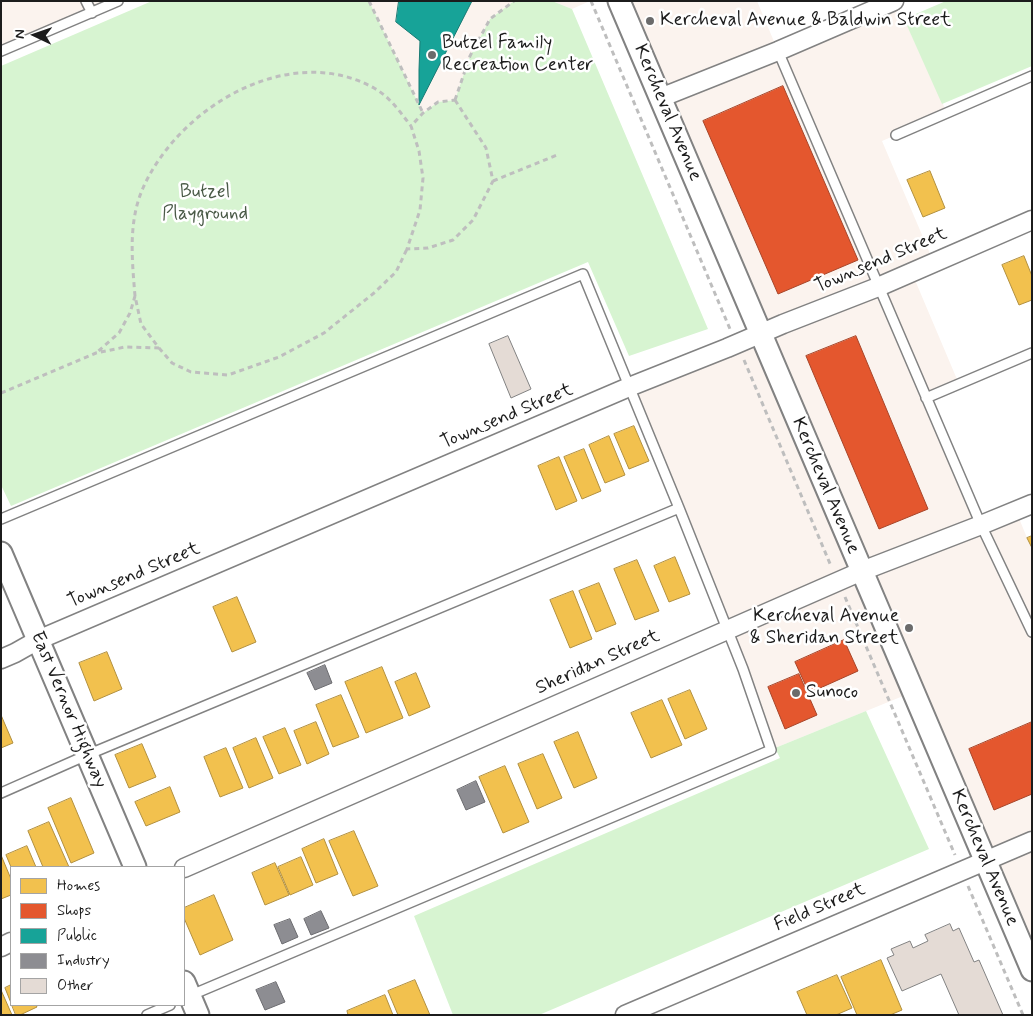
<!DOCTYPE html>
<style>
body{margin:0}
#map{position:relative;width:1033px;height:1016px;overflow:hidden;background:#fff;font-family:Mynerve,sans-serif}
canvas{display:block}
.frame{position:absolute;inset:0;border:2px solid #1c1c1c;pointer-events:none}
.legend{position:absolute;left:10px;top:866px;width:175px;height:140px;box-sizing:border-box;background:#fff;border:1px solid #a4a4a4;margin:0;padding:6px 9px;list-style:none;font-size:15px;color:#1c1c1c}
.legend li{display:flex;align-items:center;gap:10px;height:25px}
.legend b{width:25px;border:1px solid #a4a4a4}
.north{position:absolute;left:10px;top:10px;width:50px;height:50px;-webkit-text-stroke:4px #fff;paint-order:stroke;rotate:273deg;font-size:14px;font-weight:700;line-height:20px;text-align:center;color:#1c1c1c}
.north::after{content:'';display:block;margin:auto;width:18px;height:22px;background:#1c1c1c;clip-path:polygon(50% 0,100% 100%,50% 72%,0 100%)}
</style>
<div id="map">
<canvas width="1033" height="1016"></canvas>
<div class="frame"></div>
<ul class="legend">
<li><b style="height:14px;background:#f2c14e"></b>Homes</li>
<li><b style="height:14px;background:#e4572e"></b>Shops</li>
<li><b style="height:14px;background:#17a398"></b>Public</li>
<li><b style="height:14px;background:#8d8d92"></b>Industry</li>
<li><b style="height:14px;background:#e4dbd5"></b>Other</li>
</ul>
<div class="north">N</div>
</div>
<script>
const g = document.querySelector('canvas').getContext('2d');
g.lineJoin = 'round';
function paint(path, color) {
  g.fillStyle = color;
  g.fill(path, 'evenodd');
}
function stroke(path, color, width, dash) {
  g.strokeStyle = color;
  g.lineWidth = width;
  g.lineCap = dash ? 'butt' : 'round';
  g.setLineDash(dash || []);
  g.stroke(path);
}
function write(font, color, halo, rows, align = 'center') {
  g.font = font + ' Mynerve,sans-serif';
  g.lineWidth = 5;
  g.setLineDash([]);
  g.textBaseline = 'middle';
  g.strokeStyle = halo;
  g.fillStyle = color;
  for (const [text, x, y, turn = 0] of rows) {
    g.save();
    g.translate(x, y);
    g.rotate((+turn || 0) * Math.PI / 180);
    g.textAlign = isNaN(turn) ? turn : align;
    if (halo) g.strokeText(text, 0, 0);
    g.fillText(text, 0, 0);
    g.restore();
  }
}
paint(new Path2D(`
 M1 1H118L1 51Z
 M369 1H514L490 19 470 56 455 100 438 102 423 113Z
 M552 1H590L572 9Z
 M619 1H757L778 51 896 1 947 113 882 141 934 263 912 273 959 384 927 398 981 525 1016 511 1032 550V970L913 692 775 748 726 630 629 387 761 334Z`), '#fbf3ee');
paint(new Path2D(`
 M152 1H369L423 113 438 102 455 100 470 56 490 19 514 1H552L572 9 708 329 629 356 588 262 11 506 1 485V66Z
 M946 1H1032V66L942 104 904 19Z
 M866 711 929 849 539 1015H453L414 916 780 758 775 748Z`), '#d7f4d1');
const homes = new Path2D(`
 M930 171 945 208 923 217 907 180Z
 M1024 256 1032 276V300L1019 305 1002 265Z
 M634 426 649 461 629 469 614 434Z
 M609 436 625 475 605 483 589 445Z
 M584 449 601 491 582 499 564 457Z
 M559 457 577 501 556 510 538 466Z
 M1032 536V548L1027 538Z
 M675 557 690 594 669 602 654 566Z
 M637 560 659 611 635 620 614 569Z
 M599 583 616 624 596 632 579 591Z
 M573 591 592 639 570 648 550 600Z
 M237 597 256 642 232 652 213 607Z
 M107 652 122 689 94 701 79 663Z
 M382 667 403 718 366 733 345 682Z
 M416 673 430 707 409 716 395 682Z
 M690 690 707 729 685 739 668 699Z
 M341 695 359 737 333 747 316 705Z
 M662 700 682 745 651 758 631 713Z
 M1 715 13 743 1 748Z
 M316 722 329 754 307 764 294 731Z
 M285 728 301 765 279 774 263 737Z
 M578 732 597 778 574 788 554 742Z
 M256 738 273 778 249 788 233 748Z
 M142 744 156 777 129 788 115 755Z
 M226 748 243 788 220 797 204 757Z
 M543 754 562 798 537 809 518 764Z
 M505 766 529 822 503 833 479 777Z
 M170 787 180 812 146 826 135 802Z
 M71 798 94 853 71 863 48 808Z
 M49 822 69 867H43L28 831Z
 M354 831 378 886 353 896 329 841Z
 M324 839 338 874 316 883 302 849Z
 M27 846 36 867H11L6 855Z
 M1 855 11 879V895L1 899Z
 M301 857 313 885 290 895 278 867Z
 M275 863 289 895 265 905 252 873Z
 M214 895 233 940 200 955 184 918V908Z
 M881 960 902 1010 890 1015H857L841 977Z
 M837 975 852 1008 836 1015H807L797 992Z
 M415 980 430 1015H398L388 991Z
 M11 985V1003L5 988Z
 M1 990 12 1015H1Z
 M385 995 393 1015H348L347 1011Z
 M12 1005H36L37 1007 20 1015H16Z`);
paint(homes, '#f2c14e');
stroke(homes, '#b2903f', 1);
const shops = new Path2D(`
 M783 86 858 260 778 294 703 121Z
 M856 336 928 509 879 529 806 356Z
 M844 640 858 671 809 693 795 662Z
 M799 674 817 715 785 729 768 687Z
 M1032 722V794L994 810 969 749Z`);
paint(shops, '#e4572e');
stroke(shops, '#a84529', 1);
const public = new Path2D(`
 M399 1H472L419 105V70L420 41 396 22Z`);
paint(public, '#17a398');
stroke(public, '#187a73', 1);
const industry = new Path2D(`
 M325 665 332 683 315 690 307 673Z
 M476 781 485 802 466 810 457 790Z
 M321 911 329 928 311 935 304 919Z
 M290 919 298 937 282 944 274 925Z
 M276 982 285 1002 265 1010 256 990Z`);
paint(industry, '#8d8d92');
stroke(industry, '#6b6b6f', 1);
const building = new Path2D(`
 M508 336 531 389 511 398 489 344Z
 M950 924 953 931 959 928 974 962 979 960 1003 1015H959L941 974 902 991 887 958 894 955 891 949 910 941 913 948 928 941 925 935Z`);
paint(building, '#e4dbd5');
stroke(building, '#828282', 1);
const service = new Path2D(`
 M86 1 92 13
 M1 51 118 1
 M778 51 981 525 1032 632
 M896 135 1032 76
 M926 398 1032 353
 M1 519 583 274 679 508 743 669 771 750 189 996
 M1 793 87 755 679 508
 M147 1015 170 1005`);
const minor = new Path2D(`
 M660 98 778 51 894 1
 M1 659 15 653 38 640 629 387 727 348 783 324 878 287 1032 220
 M184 868 862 571 981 525 1032 504
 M1 947 11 942
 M625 1015 1032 841`);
const tertiary = new Path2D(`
 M619 1 1032 970
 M1 553 135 867
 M184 982 198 1015`);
stroke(service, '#828282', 12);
stroke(minor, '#828282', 21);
stroke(tertiary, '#828282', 25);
stroke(new Path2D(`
 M369 1 423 113
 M591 1 730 329
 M455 100 486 148 493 181 473 220 453 240 428 248 407 249 420 210 423 178 419 151 411 126 423 113 438 102Z
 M455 100 470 56 490 19 514 1
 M493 181 557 155
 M135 296C132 259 128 222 143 188 179 107 289 41 374 88 390 97 400 112 411 126
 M159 348 172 363 191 372 228 375 279 357 324 333 374 293 396 272 407 249
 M744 360 831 566
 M1 393 96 353 125 347 159 348 141 324 135 296 130 313 119 333 96 353
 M845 597 955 855
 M968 886 1023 1015`), '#bebebe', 3, [5, 4]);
stroke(service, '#fff', 9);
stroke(minor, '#fff', 18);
stroke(tertiary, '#fff', 21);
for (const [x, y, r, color] of [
 [650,21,5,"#6b6b6b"],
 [432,55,5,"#6b6b6b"],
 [909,628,5,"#6b6b6b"],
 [796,693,5,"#6b6b6b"]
]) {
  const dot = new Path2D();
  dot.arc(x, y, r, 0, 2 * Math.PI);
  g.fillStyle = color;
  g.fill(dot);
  stroke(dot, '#fff', 2);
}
write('19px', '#1c1c1c', '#fff', [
 ["Kercheval Avenue & Baldwin Street",660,21],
 ["Butzel Family",442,44],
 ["Recreation Center",442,66],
 ["Kercheval Avenue",899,617,"right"],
 ["& Sheridan Street",899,639,"right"],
 ["Sunoco",806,693]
], 'left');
write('19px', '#1c1c1c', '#fff', [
 ["Kercheval Avenue",667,113,67],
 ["Townsend Street",881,261,-23],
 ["Townsend Street",507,417,-23],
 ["Kercheval Avenue",825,486,67],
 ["Townsend Street",134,576,-23],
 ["Sheridan Street",598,663,-24],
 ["East Vernor Highway",68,710,67],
 ["Kercheval Avenue",984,858,67],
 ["Field Street",820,908,-23]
]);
write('19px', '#4a5a47', '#fff', [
 ["Butzel",205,193],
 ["Playground",205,215]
]);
</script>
